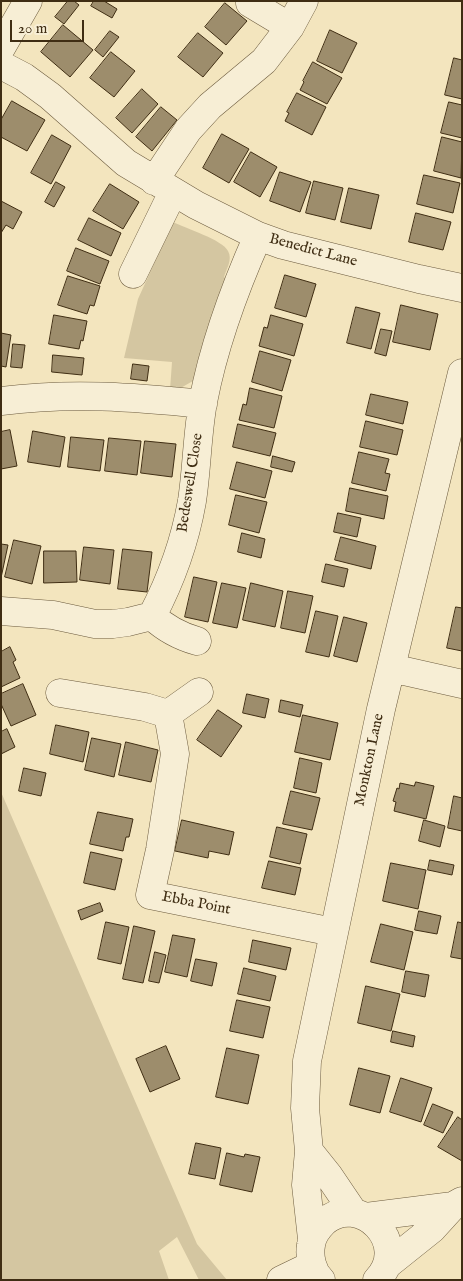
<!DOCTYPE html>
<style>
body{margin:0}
#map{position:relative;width:463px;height:1281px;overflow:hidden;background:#f3e5be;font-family:"IM FELL English",serif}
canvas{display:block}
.frame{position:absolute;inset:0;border:2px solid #3f2d13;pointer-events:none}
.scale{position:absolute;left:10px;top:20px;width:74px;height:22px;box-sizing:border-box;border:2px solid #3f2d13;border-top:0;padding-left:6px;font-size:15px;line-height:18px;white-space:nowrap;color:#3f2d13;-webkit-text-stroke:4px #f7eed5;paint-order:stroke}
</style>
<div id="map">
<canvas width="463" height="1281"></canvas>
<div class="frame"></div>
<div class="scale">20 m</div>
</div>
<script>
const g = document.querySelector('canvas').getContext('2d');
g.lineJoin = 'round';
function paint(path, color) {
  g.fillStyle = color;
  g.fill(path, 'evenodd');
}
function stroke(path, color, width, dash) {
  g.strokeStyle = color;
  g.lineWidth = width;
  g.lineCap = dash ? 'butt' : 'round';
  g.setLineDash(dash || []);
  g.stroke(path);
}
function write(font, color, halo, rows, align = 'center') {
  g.font = font + ' "IM FELL English",serif';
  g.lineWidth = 4;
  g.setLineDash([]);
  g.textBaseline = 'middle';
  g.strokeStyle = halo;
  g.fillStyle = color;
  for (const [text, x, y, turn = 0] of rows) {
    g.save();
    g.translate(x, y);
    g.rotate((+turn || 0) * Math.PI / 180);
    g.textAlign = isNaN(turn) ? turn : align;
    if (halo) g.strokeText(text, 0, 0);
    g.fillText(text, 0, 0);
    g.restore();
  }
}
paint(new Path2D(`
 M173 222C185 228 223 240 228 251 233 259 226 270 224 277L228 280 200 377 177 390H170L172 362 124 358 138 299Z
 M1 792 197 1244 227 1280H199L177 1237 159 1251 169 1280H1Z`), '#d4c6a1');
const building = new Path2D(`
 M68 1H74L79 5 64 24 55 17Z
 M94 1H104L117 9 112 18 91 6Z
 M225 3 247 21 226 45 205 27Z
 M63 25 93 50 70 77 41 52Z
 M330 30 357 43 342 73 317 61Z
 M110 31 119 37 103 57 95 50Z
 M198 33 223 53 203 77 178 57Z
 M111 52 135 71 114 97 90 78Z
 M454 58 462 60V99L445 95Z
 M313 62 342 78 327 104 300 90 304 82 303 81Z
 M142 89 158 104 132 133 116 118Z
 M297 93 326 107 312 135 285 121 289 113 287 112Z
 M12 101 45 120 27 151 1 137V120Z
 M449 102 462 105V138L441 133Z
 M161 107 177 120 152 151 136 137Z
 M222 134 249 149 229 183 203 168Z
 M52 135 71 146 51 184 31 173Z
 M442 137 462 142 461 178 434 171Z
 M251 152 277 167 260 197 234 182Z
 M280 172 311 182 300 212 270 201Z
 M424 175 460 183 453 213 417 204Z
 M314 181 343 188 335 220 306 213Z
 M56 182 65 187 54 207 45 202Z
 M110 184 139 202 123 229 93 211Z
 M349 188 379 195 371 229 341 222Z
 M1 201 22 212 13 229 6 225 1 233Z
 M416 213 451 222 443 250 409 242Z
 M89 218 121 233 111 256 78 240Z
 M76 248 109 261 100 284 67 271Z
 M285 275 316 284 306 317 275 308Z
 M68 276 100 286 94 306 90 305 87 314 58 305Z
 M401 305 438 314 430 350 393 342Z
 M356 307 380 313 371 349 347 343Z
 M54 315 87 321 83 341 81 340 79 349 49 344Z
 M271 315 303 324 294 356 259 346 264 327 267 328Z
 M381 329 392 331 386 356 375 353Z
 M1 333 11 335 6 367 1 366Z
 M13 344 25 345 22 368 11 367Z
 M260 351 291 360 282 391 252 382Z
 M53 355 84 358 82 375 52 372Z
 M133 364 149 366 147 381 131 379Z
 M250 388 282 396 274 428 239 420 243 404 246 405Z
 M371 394 408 402 403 424 366 415Z
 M366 421 403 430 397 455 360 447Z
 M238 424 276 433 270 456 233 447Z
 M10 430 17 466 1 469V432Z
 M33 431 65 437 60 467 28 462Z
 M71 437 104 440 100 471 68 467Z
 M109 438 141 441 137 475 105 471Z
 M145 441 176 444 172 477 141 473Z
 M359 452 389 459 385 473 390 474 386 491 352 483Z
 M273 456 295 462 292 472 271 467Z
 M237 462 272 471 265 498 230 489Z
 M350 488 388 496 384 519 346 511Z
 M236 495 267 502 259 533 229 525Z
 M338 513 361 518 357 537 334 532Z
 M242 533 265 539 261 558 238 552Z
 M341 537 376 546 371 569 335 560Z
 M14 540 41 546 32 584 5 577Z
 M1 544 8 545 1 578Z
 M84 547 114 550 110 584 80 580Z
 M123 549 152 552 147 592 118 589Z
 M44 551H76L77 582 44 583Z
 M326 564 348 569 344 587 322 582Z
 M194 577 217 582 208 622 185 617Z
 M222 583 246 588 237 628 213 623Z
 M251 583 283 591 275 627 243 620Z
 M288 591 313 596 305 633 281 628Z
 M456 607 462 608V651L447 648Z
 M316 611 338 616 329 657 306 652Z
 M344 617 367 623 357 662 334 656Z
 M10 647 16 660 13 662 20 678 1 687V652Z
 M23 684 36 715 11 726 1 704V694Z
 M247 694 269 699 265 718 243 713Z
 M281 700 303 705 300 717 279 712Z
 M218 710 242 726 221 757 197 740Z
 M303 715 338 723 330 760 295 752Z
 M56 725 89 732 83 762 50 754Z
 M7 729 15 747 1 754V732Z
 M92 738 121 744 114 777 85 770Z
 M126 742 158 750 151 782 119 775Z
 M300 758 322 763 316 793 294 788Z
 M24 768 46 773 41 796 19 791Z
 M416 782 434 786 426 819 394 811 396 802 393 801 397 788 399 789 400 783 414 786Z
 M291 791 320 798 312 830 283 824Z
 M454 796 462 798V831L448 828Z
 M98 812 133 819 129 837H126L123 851 90 844Z
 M182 820 234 832 229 855 209 851 208 858 175 851Z
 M424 820 445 826 440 847 419 841Z
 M277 827 307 834 300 864 270 857Z
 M91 852 122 859 115 890 84 883Z
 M430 860 454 865 452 875 428 870Z
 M269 861 301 868 295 895 262 888Z
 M391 863 426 870 418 909 383 901Z
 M100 903 103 911 81 920 78 911Z
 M419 911 441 916 437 934 415 930Z
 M106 922 129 927 121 964 98 959Z
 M458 922 462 923V959L451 957Z
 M381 924 413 932 404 970 371 962Z
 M134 926 155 931 143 983 123 979Z
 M173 935 195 939 187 977 165 972Z
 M253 940 291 948 286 970 249 962Z
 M155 952 166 955 159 983 149 981Z
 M196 959 217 963 212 986 191 981Z
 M244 968 276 976 270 1001 238 994Z
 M406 971 429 975 425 997 402 992Z
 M366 986 400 994 391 1031 358 1023Z
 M237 1000 270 1007 263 1038 230 1031Z
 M393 1031 415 1036 413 1047 391 1042Z
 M166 1046 180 1079 150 1092 136 1059Z
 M227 1048 259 1055 248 1104 216 1097Z
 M359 1068 390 1076 380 1113 350 1105Z
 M401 1078 432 1088 421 1122 390 1112Z
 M433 1104 453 1112 443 1133 424 1125Z
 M458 1117 462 1120V1161L438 1147Z
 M196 1143 221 1148 215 1179 189 1174Z
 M227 1153 244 1157 245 1154 260 1157 252 1192 220 1185Z`);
paint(building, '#9d8d6c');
stroke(building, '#3f2d13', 1);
const minor = new Path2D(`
 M250 3 290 27
 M1 48 28 1
 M1 65 24 77 50 96 126 163 196 205 258 236 283 245 419 279 462 288
 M154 181 188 130 210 106 264 61 290 27 304 1
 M133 274 173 192
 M1 401C71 392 133 397 203 404
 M1 611 53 615 95 624H113L128 622 152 616C171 580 185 541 192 501 197 468 197 435 203 402 214 344 234 290 258 236
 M152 616C166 629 179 636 197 641
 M391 668 462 684
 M60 693 145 707 168 714 175 754 160 850 150 895 333 932
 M168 714 199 692
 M309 1151 329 1176 354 1213
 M366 1217 453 1206
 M312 1239 306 1185 309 1151 305 1108 307 1061 381 709 462 373
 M387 1265 432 1229 453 1206 462 1201
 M281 1280 312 1265
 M321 1280C312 1271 309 1257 311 1245 312 1235 318 1228 324 1222 360 1191 412 1244 377 1280`);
stroke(minor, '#6c5b3e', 29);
stroke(minor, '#f7eed5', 28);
write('15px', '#3f2d13', '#f7eed5', [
 ["Benedict Lane",313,251,15],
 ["Bedeswell Close",191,483,-81],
 ["Monkton Lane",370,760,-78],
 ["Ebba Point",196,904,11]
]);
</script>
